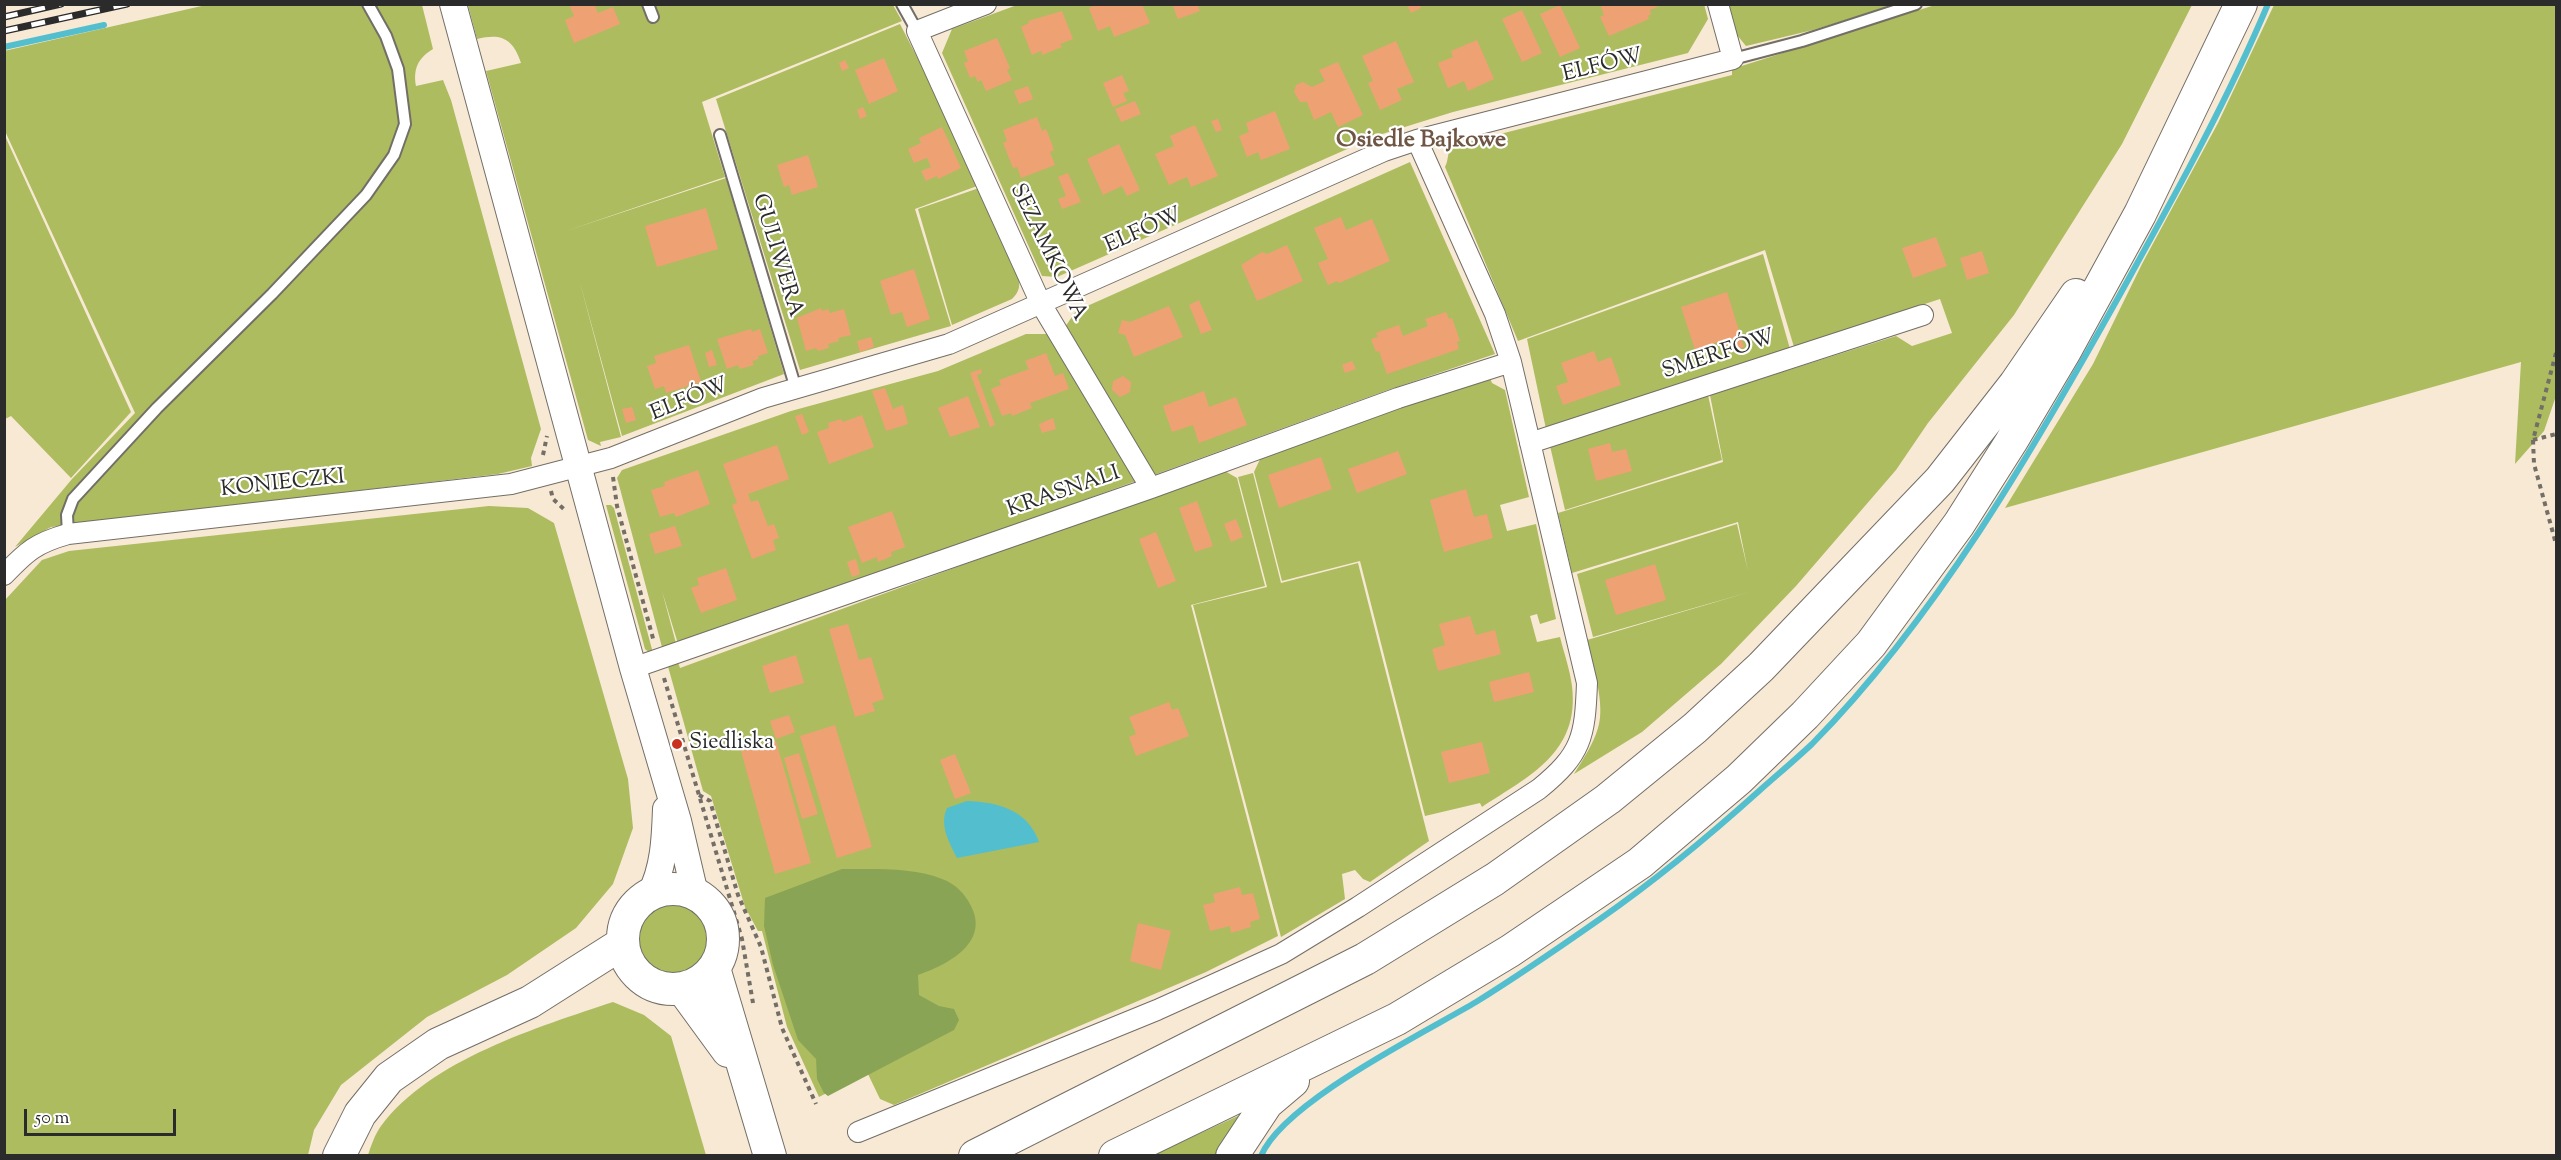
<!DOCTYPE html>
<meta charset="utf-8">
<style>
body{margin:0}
#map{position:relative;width:2561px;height:1160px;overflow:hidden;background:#f8e9d5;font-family:"Sorts Mill Goudy",serif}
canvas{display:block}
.frame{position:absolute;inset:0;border:6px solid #2b2b2b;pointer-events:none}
.scale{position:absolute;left:24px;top:1109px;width:152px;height:27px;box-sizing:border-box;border:3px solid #2b2b2b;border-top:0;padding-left:8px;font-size:18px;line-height:21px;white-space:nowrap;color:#2b2b2b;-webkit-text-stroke:4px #fff;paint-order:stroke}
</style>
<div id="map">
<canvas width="2561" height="1160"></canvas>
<div class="frame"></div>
<div class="scale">50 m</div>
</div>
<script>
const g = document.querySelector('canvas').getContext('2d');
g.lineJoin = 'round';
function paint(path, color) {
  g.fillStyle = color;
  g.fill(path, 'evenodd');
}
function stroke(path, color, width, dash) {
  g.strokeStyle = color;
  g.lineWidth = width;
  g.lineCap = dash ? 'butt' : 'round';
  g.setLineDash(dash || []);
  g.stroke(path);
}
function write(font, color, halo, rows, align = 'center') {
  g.font = font + ' "Sorts Mill Goudy",serif';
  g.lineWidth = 4.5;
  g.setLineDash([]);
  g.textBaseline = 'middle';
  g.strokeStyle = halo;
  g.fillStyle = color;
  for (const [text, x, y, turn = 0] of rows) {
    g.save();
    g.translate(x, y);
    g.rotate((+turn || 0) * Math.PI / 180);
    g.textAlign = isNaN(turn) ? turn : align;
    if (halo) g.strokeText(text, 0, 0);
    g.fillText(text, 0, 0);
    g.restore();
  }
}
paint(new Path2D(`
 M1704 4 1708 19 1688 53 1453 112 1379 135 1057 277 1042 276 942 53 952 29 1017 5Z
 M206 5H422L433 49C418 58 413 69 416 86L443 80 451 100 541 429 531 458 532 466 498 474 51 527 15 547 72 479 135 413 5 131 4 51Z
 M468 5H893L902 21 702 102 725 177 566 231 726 178 784 374 622 436 579 279 621 437 600 442 601 446 588 440 486 71 521 63C513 39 502 33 477 39Z
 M1726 5H1895L1813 30 1746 46 1732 29Z
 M1935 5H2192L2122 144 2014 315 1928 423 1896 470 1796 586 1721 664 1642 732 1574 774C1583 759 1593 745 1598 728 1606 704 1592 664 1587 640L1753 591 1593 637 1577 574 1737 524 1748 571 1738 522 1572 573 1558 513 1723 462 1710 395 1896 336 1912 346 1952 333 1940 299 1794 347 1765 250 1518 341 1445 167C1450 158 1445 150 1457 145L1732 75V69Z
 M2274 5H2556V396L2544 431 2515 464 2521 362 2005 508 2093 364 2142 264 2218 123Z
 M900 24 934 90 977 186 915 209 951 326 800 370 716 99Z
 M5 136 131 412 71 478 11 416 5 419Z
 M1410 162 1495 354 1385 391 1154 475 1065 327 1076 311Z
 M979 188 1019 280C1020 288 1018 293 1012 299L952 325 918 209Z
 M1763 254 1790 349 1546 429 1527 339Z
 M1026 334H1048L1136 481 679 647 662 591 677 647 663 651 619 485 617 478 622 470 791 411 938 371Z
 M1490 378 1492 383 1505 390 1529 497 1500 505 1507 531 1536 524 1556 619 1540 624 1537 614 1530 616 1537 642 1560 637C1564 653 1570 670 1572 686 1580 753 1529 776 1482 807L1480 803 1425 816 1360 561 1282 581 1254 472 1262 455 1450 387Z
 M1708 395 1722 460 1565 510 1550 446Z
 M1223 470 1237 478 1265 586 1191 605 1278 936 1206 972 894 1105 880 1099 867 1072 819 1097 787 1027 762 931H758L745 907 711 796 703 791 667 663 677 659 680 668Z
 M1253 473 1281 583 1358 563 1429 841 1370 882 1363 879 1355 870 1342 874 1345 899 1281 937 1193 605 1267 587 1238 477Z
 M606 505H611L614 508 653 653H650L645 649Z
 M489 506 528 508 554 523 628 779 633 828 613 884 576 928 507 975 427 1017 341 1085 314 1130 308 1155H5V600L42 560 69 551Z
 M639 940a35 35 0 1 1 70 0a35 35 0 1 1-70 0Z
 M613 1002 644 1015 671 1036 706 1155H368C371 1146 375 1134 381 1126 430 1060 538 1027 613 1002Z
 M1240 1115 1220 1155H1153Z`), '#adbc5f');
paint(new Path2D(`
 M842 869C872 869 915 867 942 879 956 884 965 894 971 906 990 943 947 965 918 975L919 995 939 1006 954 1009 959 1020 954 1030 828 1096 824 1093 817 1079 816 1059 798 1040 773 965 764 926 765 898Z`), '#8aa456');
paint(new Path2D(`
 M967 801C998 802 1028 810 1039 842L957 858C949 842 939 825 947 808Z`), '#53bfce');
stroke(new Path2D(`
 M4 47 104 25
 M1261 1156C1283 1102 1424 1033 1476 1002 1518 976 1560 947 1600 919 1656 880 1709 836 1759 791 1777 775 1795 760 1812 744 1936 618 2032 452 2118 298 2171 202 2225 106 2268 4`), '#53bfce', 6);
paint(new Path2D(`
 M577 4H594L598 13 613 7 620 24 574 43 565 20 574 16 570 7Z
 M1097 4H1142L1150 23 1114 37 1110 26 1098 31 1089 8Z
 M1172 4H1197L1200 11 1178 19Z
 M1407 4H1419L1421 8 1411 13Z
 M1600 4H1658L1659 6 1650 10 1651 14 1648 16 1649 19 1609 36 1600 17 1604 15Z
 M1560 5 1580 48 1560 57 1540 14Z
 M1522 10 1542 53 1522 62 1502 19Z
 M1062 11 1073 39 1060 44 1062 47 1042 55 1041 51 1032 55 1021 27 1029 23 1028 21Z
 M997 38 1010 68 1007 70 1012 80 986 91 981 80 978 82 975 76 970 78 964 63 968 61 964 51Z
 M1477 40 1494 79 1468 91 1464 81 1448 88 1438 63 1453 57 1451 51Z
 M1396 41 1414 82 1397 89 1402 100 1380 110 1368 83 1373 81 1362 56Z
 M884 58 898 91 869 104 855 70Z
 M845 60 849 68 842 71 839 63Z
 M1338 62 1363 115 1338 127 1331 112 1314 120 1307 102H1300L1294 92 1296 85 1303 82 1312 87 1325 81 1319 70Z
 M1122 75 1129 91 1123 93 1127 101 1113 107 1103 83Z
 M1028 86 1033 99 1019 104 1014 91Z
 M1135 101 1141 114 1121 122 1115 109Z
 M863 107 867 116 860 119 857 110Z
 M1275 111 1290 149 1261 160 1258 152 1247 157 1239 136 1249 132 1246 123Z
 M1037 117 1042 131 1046 129 1050 139 1054 150 1050 152 1055 165 1021 178 1017 167 1013 168 1003 143 1007 141 1003 130Z
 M1218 119 1222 130 1216 132 1211 121Z
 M1195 125 1218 176 1191 187 1187 177 1169 185 1155 154 1174 146 1170 136Z
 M942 127 961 168 938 179 937 176 926 181 921 171 931 167 927 158 914 163 908 149 921 143 919 138Z
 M1119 144 1140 190 1127 196 1122 186 1103 195 1087 159Z
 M808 155 818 187 792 195 789 185 784 187 777 165Z
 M1068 173 1081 202 1062 209 1058 199 1066 196 1058 177Z
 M706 208 718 249 657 267 645 226Z
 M1341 217 1346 230 1372 219 1390 261 1339 283 1337 281 1328 285 1318 263 1328 259 1314 228Z
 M1936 237 1947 266 1913 278 1902 248Z
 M1287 245 1303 281 1257 301 1241 265 1262 252 1267 254Z
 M1982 251 1989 273 1967 280 1960 258Z
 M914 269 930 319 907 327 902 312 891 315 880 281Z
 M1727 292 1744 347 1725 353 1721 341 1695 350 1681 307Z
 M1199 300 1212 330 1201 334 1189 305Z
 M1169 306 1183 337 1134 357 1125 335 1118 333 1122 320 1130 322Z
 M821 308 822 311 828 309 830 313 844 309 851 335 838 338 839 341 828 344 829 348 818 351 816 348 806 351 797 318Z
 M1446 312 1449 319 1452 318 1460 341 1457 342 1459 349 1387 374 1379 351 1376 352 1371 339 1378 337 1376 333 1399 325 1403 336 1428 326 1425 319Z
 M751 329 752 332 760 329 768 353 758 356 759 359 752 361 754 365 740 369 738 365 727 369 717 339Z
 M871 337 874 347 860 352 857 341Z
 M689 345 701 382 666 393 664 386 655 389 647 366 656 363 654 356Z
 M712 350 717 365 709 367 705 353Z
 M1594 351 1598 362 1611 357 1621 385 1563 405 1556 386 1568 382 1561 363Z
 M1046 353 1055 376 1063 373 1069 389 1030 403 1032 408 1012 416 1011 413 1002 416 991 389 1001 385 999 380 1029 369 1025 361Z
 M1352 361 1356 369 1345 373 1342 365Z
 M981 369 982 373 977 375 995 425 990 427 970 373Z
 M1123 376 1131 382 1130 392 1120 397 1112 390 1113 381Z
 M720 380 724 392 716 395 712 383Z
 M885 388 893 409 903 405 908 424 886 431 872 391Z
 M1204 391 1209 407 1236 397 1247 425 1199 443 1193 425 1172 432 1163 406Z
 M968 396 980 427 950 437 938 408Z
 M632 407 636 420 626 423 622 409Z
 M802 414 809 432 802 435 795 416Z
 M862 415 874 447 829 464 817 432 829 428 828 423 841 419 843 422Z
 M1053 418 1056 429 1042 433 1039 424Z
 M1610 443 1612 452 1626 449 1632 471 1596 481 1588 449Z
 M777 445 789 479 748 494 751 502 758 500 768 526 774 524 779 538 773 540 776 550 752 559 732 505 737 503 723 464Z
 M1398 451 1407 474 1357 493 1348 469Z
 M1321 457 1332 489 1279 508 1268 475Z
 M698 470 710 504 676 517 674 513 660 517 651 490 665 486 664 482Z
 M1466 489 1474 517 1487 514 1493 538 1444 552 1430 500Z
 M1197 501 1213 546 1195 552 1179 508Z
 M892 511 905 547 891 552 892 556 878 562 877 557 862 563 848 527Z
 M1236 519 1243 537 1231 542 1224 524Z
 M675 526 682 546 655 554 649 534Z
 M1156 532 1176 581 1158 588 1139 539Z
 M856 559 860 574 852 577 847 562Z
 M1655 564 1666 600 1616 615 1605 580Z
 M726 568 737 600 701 613 691 588 699 585 697 578Z
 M1470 616 1476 635 1495 630 1501 654 1438 671 1432 649 1445 645 1439 624Z
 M848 624 859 660 871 657 884 699 872 703 875 711 855 717 829 629Z
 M796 655 804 683 770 693 762 666Z
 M1529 672 1534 692 1494 702 1489 682Z
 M1169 702 1172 710 1178 708 1189 736 1136 756 1129 737 1136 734 1129 717Z
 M789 715 795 732 776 739 770 721Z
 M835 725 872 847 837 858 800 736Z
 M776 741 811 863 775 874 741 751Z
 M1482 742 1490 773 1449 783 1441 752Z
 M799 753 818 814 802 819 784 758Z
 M955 754 971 793 955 799 940 760Z
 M1240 887 1242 895 1253 893 1260 919 1250 922 1251 927 1231 933 1230 926 1210 931 1203 905 1215 902 1213 894Z
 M1138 923 1171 931 1161 970 1130 961Z`), '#eea273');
const service = new Path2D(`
 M648 4 653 17
 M902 4 917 31
 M1733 59 1802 41 1916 4
 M720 135 796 389
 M68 534 67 515 73 499 157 408 272 294 366 195 394 155 405 124 398 69 386 36 368 4`);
const minor = new Path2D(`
 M986 4 917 31 1041 304 1151 488
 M1530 443 1923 315
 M4 575C27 551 36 543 68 534L511 484 611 458 763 398 949 344 1384 151 1417 140 1733 59 1718 4
 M633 668 1151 488 1398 398 1511 362
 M858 1132 1157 1010 1281 954 1358 907 1539 789C1582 754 1585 737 1587 683L1511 362 1495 314 1417 140`);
const tertiary = new Path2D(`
 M453 4 633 668 678 821 695 894
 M650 895C664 868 665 838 666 809`);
const primary = new Path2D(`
 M623 939a50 50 0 1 1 100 0a50 50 0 1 1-100 0Z
 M714 968 770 1156
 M682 988 728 1051
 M339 1156 360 1114 389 1078 438 1044 530 1002 623 943
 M975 1156 1365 959 1495 879 1608 799 1695 728 1761 667 1940 480 2015 384 2076 295
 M1115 1156 1397 1019 1510 951 1640 863 1739 779 1805 715 1871 644 1959 524 2011 442 2065 351 2140 214 2241 4
 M1232 1156 1267 1103 1293 1081`);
stroke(service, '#736e66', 14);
stroke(minor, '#736e66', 22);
stroke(tertiary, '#736e66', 28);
stroke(primary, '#736e66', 34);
stroke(new Path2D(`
 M2556 353 2533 440 2534 464 2556 544
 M2533 440 2556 434
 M543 455 547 436
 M613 477 617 506 654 642
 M551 491 553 499 566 511
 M664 678 742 939 753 1003
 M699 795 710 801 738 895 761 947 782 1028 816 1104`), '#736e66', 4, [4.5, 4.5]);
stroke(service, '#fff', 10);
stroke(minor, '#fff', 20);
stroke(tertiary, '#fff', 26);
stroke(primary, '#fff', 32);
const rail = new Path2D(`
 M4 17 61 4
 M4 31 127 4`);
stroke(rail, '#2b2b2b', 7);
stroke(rail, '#fff', 4.5, [14]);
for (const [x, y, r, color] of [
 [677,744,6,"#c8321e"]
]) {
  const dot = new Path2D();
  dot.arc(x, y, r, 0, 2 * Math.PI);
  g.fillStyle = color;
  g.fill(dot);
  stroke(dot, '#fff', 2);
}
write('22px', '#2b2b2b', '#fff', [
 ["ELFÓW",1603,67,-14],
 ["ELFÓW",1144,232,-24],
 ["SEZAMKOWA",1047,253,64],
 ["GULIWERA",776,256,73],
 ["SMERFÓW",1719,356,-18],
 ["ELFÓW",690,401,-22],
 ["KONIECZKI",283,485,-6],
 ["KRASNALI",1064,493,-19]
]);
write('22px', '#2b2b2b', '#fff', [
 ["Siedliska",689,744]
], 'left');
write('bold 24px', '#6f5544', '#fff', [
 ["Osiedle Bajkowe",1421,142]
]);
</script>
